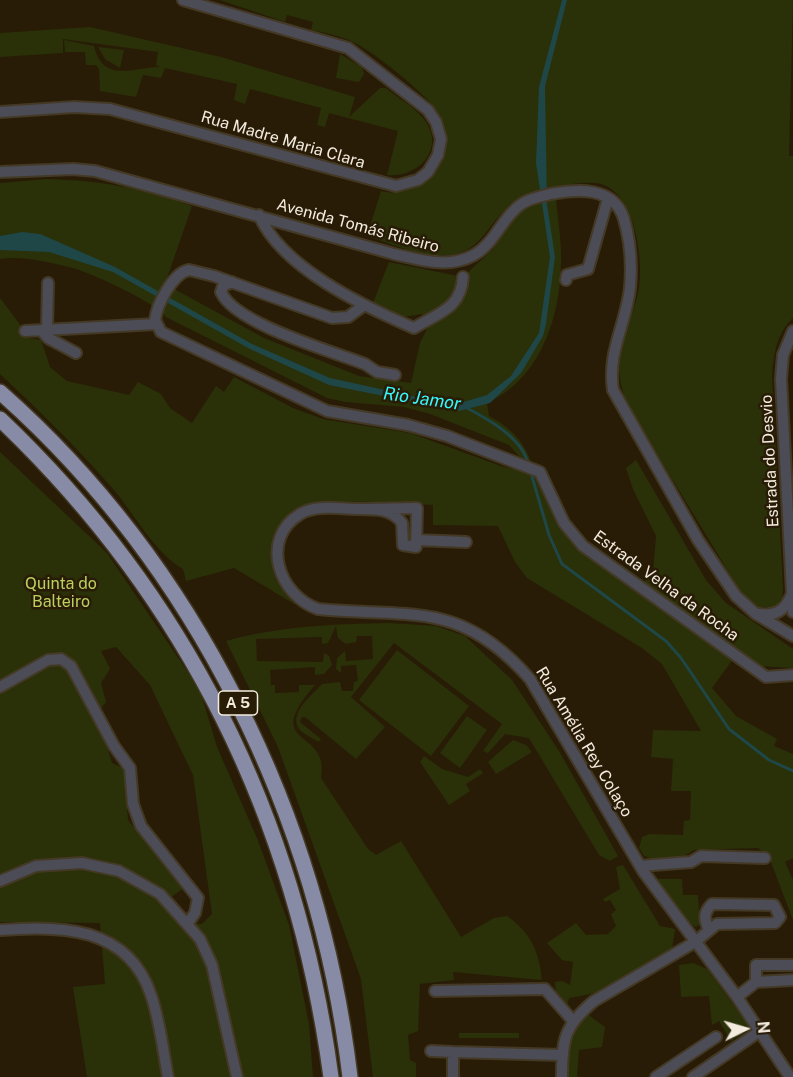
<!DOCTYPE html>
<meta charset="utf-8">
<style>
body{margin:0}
#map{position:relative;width:793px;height:1077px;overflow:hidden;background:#281c07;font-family:"Public Sans",sans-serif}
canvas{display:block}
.north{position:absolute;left:715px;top:999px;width:60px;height:60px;-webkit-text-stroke:4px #281c07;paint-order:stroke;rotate:85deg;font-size:16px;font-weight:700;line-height:24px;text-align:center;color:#f3ebde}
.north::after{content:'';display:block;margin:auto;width:21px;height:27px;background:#f3ebde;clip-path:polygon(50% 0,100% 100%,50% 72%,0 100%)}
</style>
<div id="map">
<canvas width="793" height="1077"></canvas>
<div class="north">N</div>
</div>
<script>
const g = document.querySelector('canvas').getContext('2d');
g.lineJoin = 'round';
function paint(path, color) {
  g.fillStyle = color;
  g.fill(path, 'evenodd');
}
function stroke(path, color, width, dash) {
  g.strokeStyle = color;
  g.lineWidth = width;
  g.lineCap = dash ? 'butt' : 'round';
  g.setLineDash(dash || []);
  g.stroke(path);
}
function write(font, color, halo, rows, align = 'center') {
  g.font = font + ' "Public Sans",sans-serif';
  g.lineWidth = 5;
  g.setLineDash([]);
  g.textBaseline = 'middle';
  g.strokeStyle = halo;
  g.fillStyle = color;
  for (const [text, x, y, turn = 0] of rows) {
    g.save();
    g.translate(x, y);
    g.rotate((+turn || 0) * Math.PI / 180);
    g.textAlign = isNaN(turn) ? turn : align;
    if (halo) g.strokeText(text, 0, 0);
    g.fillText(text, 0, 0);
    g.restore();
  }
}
paint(new Path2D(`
 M220 0H793L789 156H793V318C777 333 774 353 772 374L783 588 782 598 775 607H758L740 591 626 403C621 386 616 367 620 349 625 328 635 310 639 288 644 258 634 193 601 184 583 179 537 190 520 197 513 200 505 210 500 215 488 228 481 243 465 251 436 264 395 245 367 236L381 191C423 202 460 148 439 114 429 96 374 52 355 43 341 36 326 33 311 30L313 22 287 15 285 22Z
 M90 27 221 57 355 97 349 117 380 88H386C398 98 413 106 423 118 447 147 420 178 387 175L398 131 329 113 325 127 317 125 321 108 250 89 245 104 234 100 237 84 165 68 161 78 143 75 136 97 100 91 99 69 96 65H86L85 52H65L64 40 94 46C103 84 134 67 160 67L156 65 158 52 63 39V53L0 57V33Z
 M98 47 124 50 120 68 105 59Z
 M340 54 362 67 364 74 359 82 336 78Z
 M47 179C104 181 138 187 192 206L165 284 264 338 359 376 411 383 420 343 428 327 422 314 403 317 373 303 389 262 463 277 493 249 517 213 528 206 556 199C558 220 562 243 561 264 560 318 540 379 487 403L489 416C511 428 523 440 532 464H526L509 445 430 414 404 407 345 402 327 398 166 317C157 303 91 273 73 268 52 263 22 255 0 259V183Z
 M0 298 21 326 23 337 41 340 50 367 67 381 129 395 138 382 161 394 170 408 192 423 216 386 224 392 234 377 293 408 323 419 410 433 501 466 535 474 544 495 565 531 578 546 608 571 733 659 712 688 736 716 777 739 774 746 793 754V858L785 862 793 880V920L769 857 758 848 694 850 684 856 653 859 644 856 639 848 642 837 650 834 683 835 684 821 690 820 691 791H671L673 759 651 757 653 730 701 731 662 664 642 648 527 578 515 562 498 526 433 525V505C402 504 320 496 296 510 283 519 276 534 273 549 268 571 280 590 296 605L234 568 186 581 183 569C156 554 134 514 114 490 78 449 40 411 0 374Z
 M0 452 107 553 200 690 217 747 257 838 289 925 309 1024 313 1077H87L73 987 105 984 100 923 0 922V693L50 665 59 664 66 670 106 743 112 763 123 768 128 774 126 793 128 820 184 888 167 900 188 923 202 924 212 914 193 775 150 685 116 647 101 651 110 669 101 683 106 702 101 708H98L75 664 66 656H48L0 680Z
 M636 460 706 580 726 603 793 649V668L758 666 643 583 653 573 656 536 633 489 626 468Z
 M389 623 436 626 465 636 512 680 559 751 618 856 610 861 599 855 529 738 505 734 488 753 483 751 502 724 394 643 351 697 385 727 356 759 305 717H302L300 722 321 739 319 742C314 739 303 734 299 729 288 713 313 694 322 684L340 682 342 691H353L354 682 358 681 356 665 341 666V673L336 669 337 658 345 651 346 661 373 659 372 636H357L356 642 346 644 338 638 336 626 328 643 322 644V637L256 639 257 661 323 662 324 653 329 656 332 665 324 674 315 675V667L270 670 271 685H275V693L299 692V685H315C259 749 331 727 321 778L368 849 376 855 401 841 461 937 494 918 507 916C531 933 539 951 542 980L453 972 454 980 420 984 418 1031 408 1035 410 1060 416 1063V1077H373L361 979 278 747 226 641C279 626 334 624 389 623Z
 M397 650 469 706 431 756 359 700Z
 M467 716 487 730 460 768 440 753Z
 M513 740 526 745 532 752 496 774 488 762Z
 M424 756 442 769 468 777 480 769 483 773 466 784 470 791 449 805 420 762Z
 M623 865 660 926 675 929 672 949 596 993 569 998 566 1009 556 995 555 982 562 981 570 985 573 962 562 960 547 943 576 923 586 935 608 934 616 926 611 914 616 910 610 900 605 902 603 899 620 889 616 867Z
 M657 879H682L683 895H698L700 924 696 927 686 921Z
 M693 963 707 969 751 1028 731 1041 719 1021 712 1025 709 996 681 997 679 965Z
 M587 1014 605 1027 602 1047 579 1050 577 1077H567C568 1049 564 1035 587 1014Z
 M459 1033H519V1038H459Z`), '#2a3008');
paint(new Path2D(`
 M562 0H567L545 86 547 204 555 257 546 324 543 336 521 373 490 403 459 411 329 385 250 349 113 272 49 252 0 250V236L22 232 40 234 54 240 115 267 252 344 330 378 435 401 460 403 487 395 511 376 539 333 550 257 536 163 539 87Z`), '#1f4748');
stroke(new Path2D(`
 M465 407C488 419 521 437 528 463
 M531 473 549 535 562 564 666 641 681 658 729 729 769 760 793 771`), '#1f4748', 3);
const minor = new Path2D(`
 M0 112 74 107 110 109 396 186 418 180 428 172 438 155 441 139 436 122 428 110 348 48 183 0
 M0 172 73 169 95 171 394 254C421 260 448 269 474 255 495 243 502 218 520 205 529 198 540 197 550 194 577 189 614 186 624 219 630 240 632 266 630 288 626 324 607 353 613 390L698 540 736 596 756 614 793 636
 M259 215C282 268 363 306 414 328 438 313 461 309 463 277
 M566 280 567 275 588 269 608 198
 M232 282 223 286 221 292C235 324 331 351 365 364L377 372 395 375
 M363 306 348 317 332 318 214 276 189 270C173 273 157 304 155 320L161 332 327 411 408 425 447 436 540 472 564 523 583 546 766 677 793 675
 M41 330 48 338 76 353
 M47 330 48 283
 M25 331 156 324
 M793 331 783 355 781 379 793 612
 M364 509 417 508 416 547 403 545 402 523C392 509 376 509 360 509 342 509 316 504 300 514 259 539 279 596 318 609 411 618 460 599 530 679L643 871 737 997 790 1077
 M416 540 466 542
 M759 614C776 616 784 611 791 596
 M0 687 48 660 61 659 71 666 114 746 130 768 133 804 141 826 198 898 195 913 188 923
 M640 866 691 862 701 856 765 858
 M0 881 36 866 82 863 119 871 160 894 200 939 212 965 237 1077
 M0 930C60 925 128 926 151 995 160 1021 163 1050 168 1077
 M756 982V965H793
 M435 991 545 989 573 1021
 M737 997 756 982 793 980
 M431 1051 453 1052
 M453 1077V1052L562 1055
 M562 1077C562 1040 564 1026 594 1001L695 942 717 924 775 923 780 917 774 905 712 904C703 913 704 919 709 930
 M656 1077 716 1037
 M693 1077 760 1031`);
const highway = new Path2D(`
 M0 392C197 566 319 818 350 1077
 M0 419C189 599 296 819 331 1077`);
stroke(minor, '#443925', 14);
stroke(highway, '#443925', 18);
stroke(minor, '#4b4c56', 10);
stroke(highway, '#888ba5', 15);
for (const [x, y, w] of [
 [238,703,39]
]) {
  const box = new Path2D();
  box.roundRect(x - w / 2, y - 12, w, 24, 4.5);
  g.fillStyle = '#281c07';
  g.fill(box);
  stroke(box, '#f3ebde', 1.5);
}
write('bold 15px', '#f3ebde', null, [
 ["A 5",238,703]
]);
write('16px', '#f3ebde', '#281c07', [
 ["Rua Madre Maria Clara",283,140,16],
 ["Avenida Tomás Ribeiro",358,226,15],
 ["Estrada do Desvio",770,461,-93],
 ["Estrada Velha da Rocha",666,586,36],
 ["Rua Amélia Rey Colaço",584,742,59]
]);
write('16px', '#bcd05d', '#281c07', [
 ["Quinta do",61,584],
 ["Balteiro",61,602]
]);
write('italic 18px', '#37f7fb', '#281c07', [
 ["Rio Jamor",422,399,8]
]);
</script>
